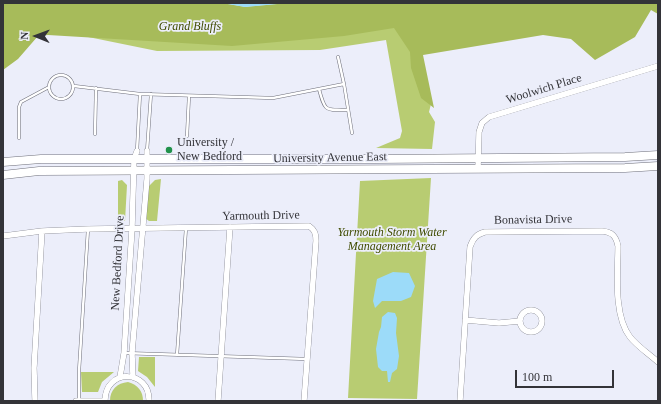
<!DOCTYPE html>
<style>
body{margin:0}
#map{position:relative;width:661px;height:404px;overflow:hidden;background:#eceefa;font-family:"Times New Roman",serif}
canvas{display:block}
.frame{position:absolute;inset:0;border:4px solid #333338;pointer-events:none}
.north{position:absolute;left:16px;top:16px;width:40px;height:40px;-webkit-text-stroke:3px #eceefa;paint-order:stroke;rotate:271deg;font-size:11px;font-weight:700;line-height:16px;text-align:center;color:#333338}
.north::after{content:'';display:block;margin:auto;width:14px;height:18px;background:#333338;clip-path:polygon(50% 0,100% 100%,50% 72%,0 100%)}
.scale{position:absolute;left:515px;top:370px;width:99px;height:18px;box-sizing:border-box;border:2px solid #333338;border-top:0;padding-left:5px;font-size:12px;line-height:14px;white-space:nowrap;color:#333338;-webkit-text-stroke:3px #eceefa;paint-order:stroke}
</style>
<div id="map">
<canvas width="661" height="404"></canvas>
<div class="frame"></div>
<div class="north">N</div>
<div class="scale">100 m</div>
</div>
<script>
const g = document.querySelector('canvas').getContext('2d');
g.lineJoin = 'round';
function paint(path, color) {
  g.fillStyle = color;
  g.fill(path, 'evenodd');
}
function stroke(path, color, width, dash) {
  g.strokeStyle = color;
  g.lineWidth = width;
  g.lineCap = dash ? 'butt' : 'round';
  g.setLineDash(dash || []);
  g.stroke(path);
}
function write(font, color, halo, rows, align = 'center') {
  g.font = font + ' "Times New Roman",serif';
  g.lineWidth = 3.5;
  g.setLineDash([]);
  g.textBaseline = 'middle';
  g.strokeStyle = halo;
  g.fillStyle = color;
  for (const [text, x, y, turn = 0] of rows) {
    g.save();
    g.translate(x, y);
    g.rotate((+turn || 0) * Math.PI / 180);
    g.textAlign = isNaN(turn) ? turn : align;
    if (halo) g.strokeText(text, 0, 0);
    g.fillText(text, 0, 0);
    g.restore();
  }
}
paint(new Path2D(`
 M222 3 245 7 288 3H405L431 104 429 112 435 122 432 149 376 148 400 138 402 131 386 40 320 50 157 51 44 28Z
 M431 178 417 399 348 398 360 181Z
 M161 179 157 221H149L145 218 147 188 155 180Z
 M122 180 127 185 125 221 118 220V181Z
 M139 357H155V387L147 377 138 371Z
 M81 372H114L102 382 98 392H82Z
 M128 382C138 385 143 391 143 401H110C110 390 117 383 128 382Z`), '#b8cc72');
paint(new Path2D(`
 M3 3H222L245 7 288 3H658V14L651 10 635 37 595 60 571 39 543 35 423 55 434 108 421 98 411 68 410 52 394 28 344 36 232 46 48 35 38 36 18 59 3 70Z`), '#a7bb5a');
paint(new Path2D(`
 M222 3H288L245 7Z
 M393 272 409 273 415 286 411 297 401 301H382L375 308 373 301 377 279Z
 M388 312 395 313 397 318 396 333 399 356 397 369 392 373 390 382H388L387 371H382L378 367 376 349 379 332 381 327 382 317Z`), '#9cdbf9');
const lane = new Path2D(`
 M338 57 344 84 352 133
 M49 87a12 12 0 1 1 24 0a12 12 0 1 1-24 0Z
 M74 86 140 94 273 98 344 84
 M319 89C325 112 325 110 348 110
 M95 134 96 88
 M187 136 189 96
 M19 138V107L21 102 49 87
 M137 151 140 94
 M147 151 151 94
 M124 353 307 359
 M177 355 186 228
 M79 400V371L88 229`);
const street = new Path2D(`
 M478 169 479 132 482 123 489 117 658 66
 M3 236 42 231 88 229 309 226C315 230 316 234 316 241L304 401
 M520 321a11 11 0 1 1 22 0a11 11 0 1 1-22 0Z
 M465 320 499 323 520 321
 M120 377 124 353 132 229 134 159 137 151
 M133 377 132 353 147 179V151
 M35 401 34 368 42 231
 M76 401H105
 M105 401C105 368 150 369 149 401
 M218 401 230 227
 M460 401 470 247C473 238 477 234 485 232L602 231C612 232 616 236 618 246 618 272 613 315 630 337 637 346 649 354 658 362`);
const secondary = new Path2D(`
 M3 162 41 159H375L625 157 658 155
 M3 175 39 171 625 168 658 166`);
stroke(lane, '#6e6f7a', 3.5);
stroke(street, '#6e6f7a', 6);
stroke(secondary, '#6e6f7a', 9);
stroke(lane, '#fff', 2.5);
stroke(street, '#fff', 5.5);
stroke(secondary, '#fff', 8);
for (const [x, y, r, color] of [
 [169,150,4,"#20914b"]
]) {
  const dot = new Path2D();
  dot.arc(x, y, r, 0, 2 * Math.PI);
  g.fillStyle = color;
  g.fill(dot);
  stroke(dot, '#eceefa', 1.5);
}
write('italic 12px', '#404c00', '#eceefa', [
 ["Grand Bluffs",190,27],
 ["Yarmouth Storm Water",392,233],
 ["Management Area",392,247]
]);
write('12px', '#333338', '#eceefa', [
 ["Woolwich Place",544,89,-17],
 ["University Avenue East",330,158,-1],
 ["Yarmouth Drive",261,216,-1],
 ["Bonavista Drive",533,220,-1],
 ["New Bedford Drive",118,263,-87]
]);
write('12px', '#333338', '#eceefa', [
 ["University /",177,143],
 ["New Bedford",177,157]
], 'left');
</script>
